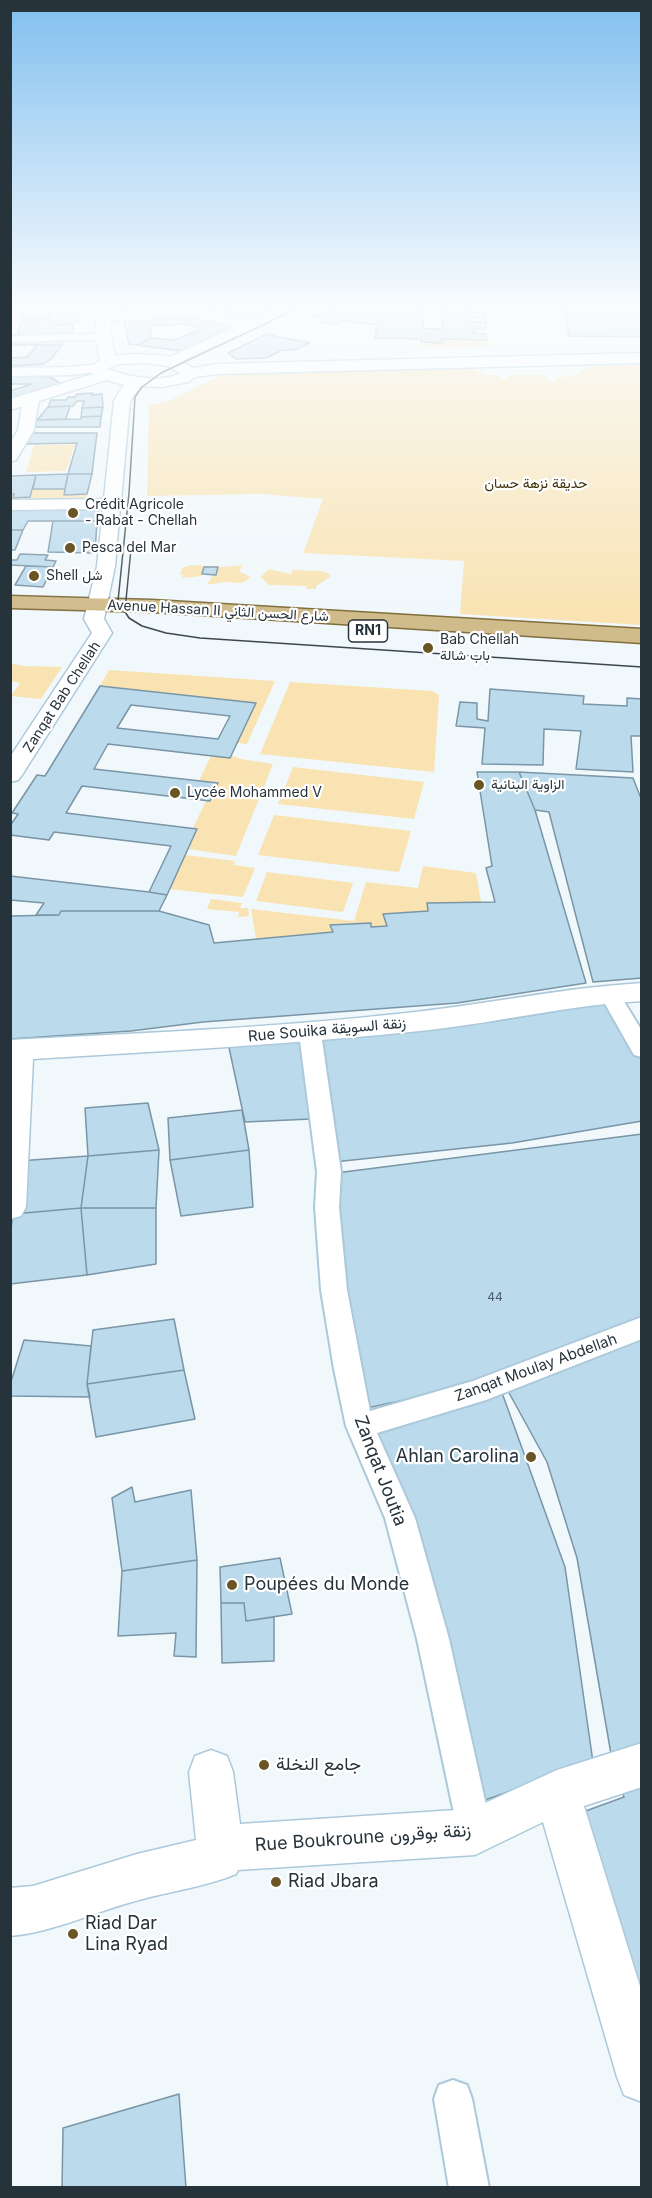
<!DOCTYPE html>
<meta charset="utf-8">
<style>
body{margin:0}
#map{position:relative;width:652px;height:2198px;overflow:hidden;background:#f1f8fb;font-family:Inter,sans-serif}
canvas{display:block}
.frame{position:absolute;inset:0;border:12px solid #27333a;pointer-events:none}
</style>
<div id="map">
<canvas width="652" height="2198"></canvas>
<div class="frame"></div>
</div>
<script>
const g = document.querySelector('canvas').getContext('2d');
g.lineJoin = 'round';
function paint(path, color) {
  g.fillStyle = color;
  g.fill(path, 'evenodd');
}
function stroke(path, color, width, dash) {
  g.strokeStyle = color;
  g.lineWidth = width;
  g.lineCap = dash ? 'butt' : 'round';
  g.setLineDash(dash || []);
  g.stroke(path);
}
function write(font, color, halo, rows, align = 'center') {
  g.font = font + ' Inter,Vazirmatn,sans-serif';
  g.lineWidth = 4.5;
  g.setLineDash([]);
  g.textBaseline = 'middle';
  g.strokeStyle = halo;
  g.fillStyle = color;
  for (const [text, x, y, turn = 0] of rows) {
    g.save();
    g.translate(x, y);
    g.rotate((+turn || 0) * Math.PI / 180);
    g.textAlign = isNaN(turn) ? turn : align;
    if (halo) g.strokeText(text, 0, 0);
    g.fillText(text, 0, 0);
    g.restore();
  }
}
paint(new Path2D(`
 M442 339 487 340 488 347 311 350 310 349 420 347 421 342 442 343Z
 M641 365V625L460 614 464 561 303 553 323 499 261 494 147 496 149 405 168 401 224 374 475 368 483 374 499 376 500 379H506L509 375H544L548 380 555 381V378L576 375 589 366Z
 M75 444 66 471 26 472 34 445Z
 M33 489H65V495L87 494 85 501 11 502 10 494H14V498L30 497Z
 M191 565 222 567 243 565 239 571 250 577C241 587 236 581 227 582 220 582 215 585 207 584L218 568 205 567 201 576 183 578V575H180L182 568Z
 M269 569 291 574 292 570 321 571 330 574V577L316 586V589H307L306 586 269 585 261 577Z
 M10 664 21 665 20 666 62 667 41 699 11 696 20 683 11 681Z
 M109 670 275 681 247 744 237 743 255 703 100 686Z
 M290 682 432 691 439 695 434 772 260 754Z
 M231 755 241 759 273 764 236 856 188 849 197 829 193 828 206 801H210L218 784 199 781 211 756 230 758Z
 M293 767 424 782 414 819 278 804Z
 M274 815 411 831 399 872 258 855Z
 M185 855 235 861 234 865 255 868 243 897 169 889Z
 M423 866 476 873 481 902 427 903 428 911 383 914 387 926 371 927V923L331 924 333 932 256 939 251 909 354 921 366 882 418 888Z
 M267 872 353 883 343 912 256 901Z
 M211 899 242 903 240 908H248L249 916 238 917 239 912 207 909Z`), '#f9e3b3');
const building = new Path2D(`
 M123 306H158V311L121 312Z
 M188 306H220L212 311 187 309Z
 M234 306H277L245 321 216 314Z
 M334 306H423V328L443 329 442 306H485V308L471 307V312H485V318H472V322H486V329H473V333L486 334 487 340 442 339V343L421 342V339L375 338 377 325 344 321 337 325 318 321 323 319 313 317Z
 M563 306H642V337L569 336Z
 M77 310 82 311 78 322 53 325 50 321H62L66 315 49 316V312Z
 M49 312V319L22 320V313Z
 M188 316 196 317 183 324 150 326 151 338 137 345 129 344 124 321Z
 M196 317 232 327 182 351 137 345 151 338 175 340 203 328 183 324Z
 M49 319 53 325 73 324 72 334 17 335 22 320Z
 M267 334 275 336 310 343 295 350H282L266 358 236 359 228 353Z
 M65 340 62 345H13L14 341Z
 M37 345H62L51 359 44 364 10 366V358L27 357Z
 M10 375 50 377 62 384 10 400V391L32 384H10Z
 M93 393 92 395 102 394 103 407 82 408 84 401H77L73 406 48 407 51 400H66L68 397H75L77 394Z
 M70 406 66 419 37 420 48 407Z
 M103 407 101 416 81 417 82 408Z
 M101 416 100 427H35L37 420 81 419V417Z
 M30 433H97L92 474H68L77 443 26 444Z
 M68 474H92L87 494 64 495Z
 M68 474 65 489H33L36 475Z
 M36 475 30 497 13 498 14 494H10V476Z
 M99 507 97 521H28L23 530H10V509Z
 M53 521H97L95 553 48 552Z
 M10 530H23L15 550H10Z
 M20 554 48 555 45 560 56 561 53 567 10 565V560H17Z
 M26 566 53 567 43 587 15 585Z
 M204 567H218L216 575 202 574Z
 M100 686 256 703 230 758 108 744 94 769 218 783 210 801 82 786 66 813 197 829 167 895 149 892 171 846 54 832 49 840 10 835V826L18 814 12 813 37 775 45 776ZM131 705 230 716 218 739 117 728Z
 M490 689 584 696 583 704 627 706V698L642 699V736H631L633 772 576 769 581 731 544 729 543 765 482 764 485 728 456 726 460 702 477 703V719L488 721Z
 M477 772H519L535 810 586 983 457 1003 203 1022 131 1031 10 1039V916L59 915 61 911H159L209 925 214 943 333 932 330 925 371 923V927L387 926 383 914 428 911 427 903 495 902 486 868 492 866Z
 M519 772 633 778 642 801V978L593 982 549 812 535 810Z
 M10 876 149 892 167 895 159 911H61L59 915H36L44 903 10 900Z
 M611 1002 642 1060V1121L512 1143 334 1162 312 1038 497 1021Z
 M301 1041 311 1119 245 1122 228 1043Z
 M148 1103 159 1150 88 1156 85 1108Z
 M242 1110 249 1150 170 1160 168 1118Z
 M642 1134V1323L489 1382 367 1408 344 1270 336 1173Z
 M159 1150 156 1208H81L88 1156Z
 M249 1150 253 1207 181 1216 170 1160Z
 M88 1156 81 1208 13 1214 18 1161Z
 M81 1208H156V1264L87 1275Z
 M81 1208 87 1275 10 1284V1236L13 1214Z
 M174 1319 184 1370 87 1384 93 1330Z
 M642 1331V1743L611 1754 577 1558 547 1462 508 1391Z
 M24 1340 91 1346 87 1384 90 1397 10 1396V1385Z
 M184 1370 195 1419 96 1437 87 1384Z
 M501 1390 565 1567 593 1762 471 1805 366 1424Z
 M132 1487 135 1502 191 1490 197 1560 122 1571 112 1498Z
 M280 1558 292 1614 246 1621 244 1603H221L220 1567Z
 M197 1560 196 1657 174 1656 176 1633 118 1636 122 1571Z
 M221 1603H244L246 1621 274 1617V1661L222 1663Z
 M642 1774V2046L572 1816 624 1797 619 1781Z
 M179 2094 186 2188H62L63 2128Z`);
paint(building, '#bbdaec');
stroke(building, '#7995a6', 1.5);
const pedestrian = new Path2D(`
 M103 334 108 337 107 339 10 342V336Z
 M610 988 617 990 642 1031V1057L634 1055 600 995 603 990Z
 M310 1026 318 1028 321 1033 341 1172 339 1207 347 1290 370 1411 473 1381 642 1317V1339L486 1400 377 1433 415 1518 449 1639 492 1832 487 1844 475 1849 463 1844 458 1832 417 1639 385 1518 346 1426 334 1369 321 1290 315 1207 317 1172 299 1033 302 1028Z
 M453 2080 467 2085 472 2099 489 2188H449L434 2099 439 2085Z`);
const minor = new Path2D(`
 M10 306H96L89 310 10 314Z
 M281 306H298L256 328 170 366 165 365 163 362 165 359 237 326 189 316 105 321 98 317 105 313 189 308 249 320Z
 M98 364 105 368 103 371 72 375 10 376V368L72 367Z
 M137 378 144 382 130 401 121 501 123 504 120 507 115 566 104 619 112 633 22 775 18 780 10 782V757L92 633 84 619 97 566 103 509 10 510V500L104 499 114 401C120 391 125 380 137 378Z
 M31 394 39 399 34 430 16 460 10 462V443L18 430 23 399Z
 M642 983V1001C570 1005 500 1022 429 1030 297 1044 165 1051 33 1059L26 1207 21 1216 10 1219V1040C139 1033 269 1028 397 1014 479 1006 559 988 642 983Z
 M642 1743V1787L584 1806 642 1993V2102L624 2095 617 2077 543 1822 475 1855 238 1870 236 1874C205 1887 171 1891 139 1900 96 1911 55 1932 10 1936V1888L33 1886 137 1854 196 1840 189 1772 195 1756 211 1750 227 1756 233 1772 240 1824 472 1809 557 1770Z`);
const tertiary = new Path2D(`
 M97 306H111V337L115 356 130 354 159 355 178 359 193 368 217 364 642 353V363L217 374 195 377 188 382 162 387 128 386 107 380 10 410V399L93 374 90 368 100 360 95 337ZM145 363 168 366 180 373C160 384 127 376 107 369L118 364Z`);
const primary = new Path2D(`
 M10 596 152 600 642 629V643L152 612 10 608Z`);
stroke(pedestrian, '#abc9db', 4);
stroke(minor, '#abc9db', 3);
stroke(tertiary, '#abc9db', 3);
stroke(primary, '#806e3c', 3);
paint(pedestrian, '#fff');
paint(minor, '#fff');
paint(tertiary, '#fff');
paint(primary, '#d0bb8b');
stroke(new Path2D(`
 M303 306 161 373 142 387 135 397 129 493 118 601 129 618 142 626 166 633 200 638 642 667
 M129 608 126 600 131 549`), '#3c484e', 1.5);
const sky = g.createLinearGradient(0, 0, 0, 613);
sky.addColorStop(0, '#81bfef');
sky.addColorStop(0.5, '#f9fcfd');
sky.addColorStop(1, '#f9fcfd00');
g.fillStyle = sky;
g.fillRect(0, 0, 652, 613);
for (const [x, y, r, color] of [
 [73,513,6,"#6a5625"],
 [70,548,6,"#6a5625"],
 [34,576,6,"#6a5625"],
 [428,648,6,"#6a5625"],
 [479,785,6,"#6a5625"],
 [175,793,6,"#6a5625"],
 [531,1457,6,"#6a5625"],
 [232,1585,6,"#6a5625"],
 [264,1765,6,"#6a5625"],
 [276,1882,6,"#6a5625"],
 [73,1934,6,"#6a5625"]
]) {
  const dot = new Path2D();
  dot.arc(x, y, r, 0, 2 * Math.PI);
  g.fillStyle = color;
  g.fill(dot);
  stroke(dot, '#fff', 2);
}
write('12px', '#4c5d66', null, [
 ["44",495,1297]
]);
write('14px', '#413109', '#fff', [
 ["حديقة نزهة حسان",536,484]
]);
write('14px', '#27333a', '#fff', [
 ["Crédit Agricole",85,505],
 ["- Rabat - Chellah",85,521],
 ["Pesca del Mar",82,548],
 ["Shell شل",46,576],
 ["Bab Chellah",440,640],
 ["باب شالة",440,656],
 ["الزاوية البنانية",491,785],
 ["Lycée Mohammed V",187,793]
], 'left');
write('14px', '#27333a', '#fff', [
 ["Avenue Hassan II شارع الحسن الثاني",218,611,3],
 ["Zanqat Bab Chellah",62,697,-57]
]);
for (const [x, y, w] of [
 [368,631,39]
]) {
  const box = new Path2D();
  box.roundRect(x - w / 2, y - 11, w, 22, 4.5);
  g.fillStyle = '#fff';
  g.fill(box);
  stroke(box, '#27333a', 1.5);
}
write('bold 14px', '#27333a', null, [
 ["RN1",368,631]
]);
write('15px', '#27333a', '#fff', [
 ["Rue Souika زنقة السويقة",327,1030,-5],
 ["Zanqat Moulay Abdellah",536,1368,-20]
]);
write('18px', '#27333a', '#fff', [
 ["Ahlan Carolina",519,1457,"right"],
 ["Poupées du Monde",244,1585],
 ["جامع النخلة",276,1765],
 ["Riad Jbara",288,1882],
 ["Riad Dar",85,1924],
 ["Lina Ryad",85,1945]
], 'left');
write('18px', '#27333a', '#fff', [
 ["Zanqat Joutia",380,1471,69],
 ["Rue Boukroune زنقة بوقرون",363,1838,-4]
]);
</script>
